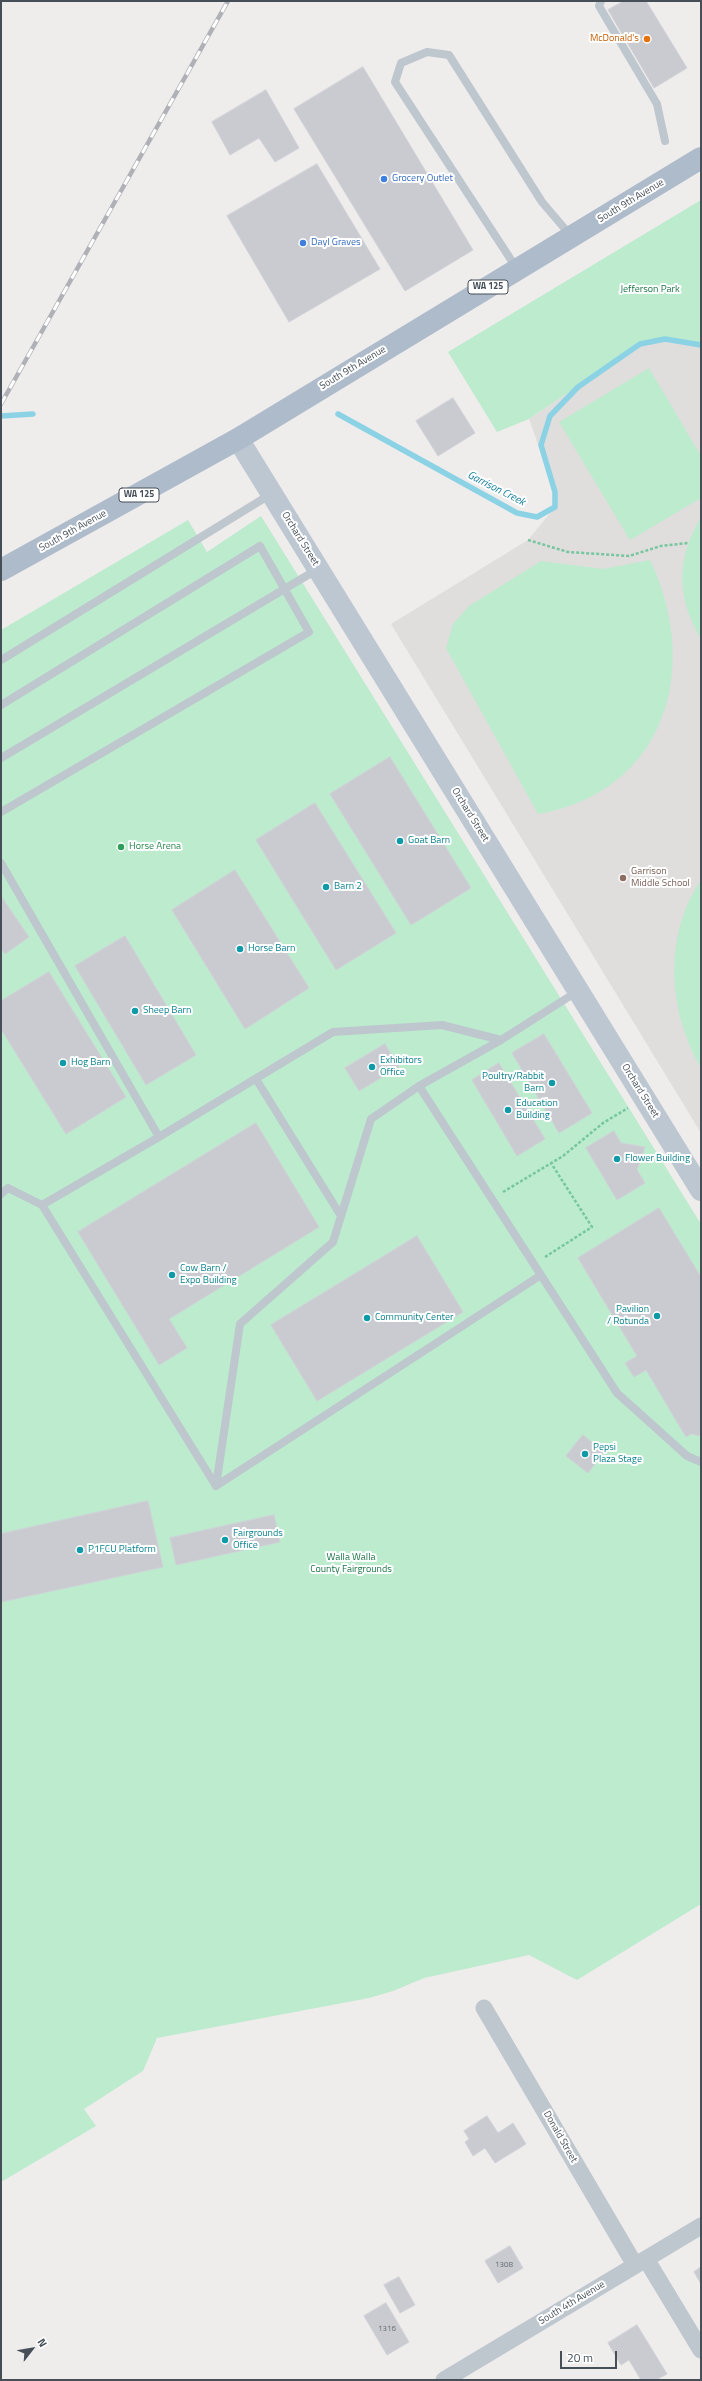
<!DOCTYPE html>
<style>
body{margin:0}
#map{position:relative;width:702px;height:2381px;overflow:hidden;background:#efecec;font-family:"Titillium Web",sans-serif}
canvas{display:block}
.frame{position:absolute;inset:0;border:2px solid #464f58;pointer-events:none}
.north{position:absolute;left:12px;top:2329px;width:40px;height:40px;-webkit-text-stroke:3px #fff;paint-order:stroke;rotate:59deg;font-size:11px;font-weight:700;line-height:16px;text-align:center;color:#464f58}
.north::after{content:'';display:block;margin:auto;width:14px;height:18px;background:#464f58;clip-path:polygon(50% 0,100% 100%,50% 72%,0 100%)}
.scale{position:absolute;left:560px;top:2351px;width:57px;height:18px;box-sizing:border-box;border:2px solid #464f58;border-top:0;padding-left:5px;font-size:12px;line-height:14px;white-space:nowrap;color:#464f58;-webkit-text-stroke:3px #fff;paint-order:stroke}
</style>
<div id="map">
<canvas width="702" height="2381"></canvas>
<div class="frame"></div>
<div class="north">N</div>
<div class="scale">20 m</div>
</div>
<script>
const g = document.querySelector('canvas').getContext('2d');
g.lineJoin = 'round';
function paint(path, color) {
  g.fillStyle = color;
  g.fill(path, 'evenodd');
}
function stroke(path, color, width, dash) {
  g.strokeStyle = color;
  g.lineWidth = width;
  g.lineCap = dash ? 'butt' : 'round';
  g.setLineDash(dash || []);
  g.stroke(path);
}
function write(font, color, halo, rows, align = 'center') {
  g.font = font + ' "Titillium Web",sans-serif';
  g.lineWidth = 4;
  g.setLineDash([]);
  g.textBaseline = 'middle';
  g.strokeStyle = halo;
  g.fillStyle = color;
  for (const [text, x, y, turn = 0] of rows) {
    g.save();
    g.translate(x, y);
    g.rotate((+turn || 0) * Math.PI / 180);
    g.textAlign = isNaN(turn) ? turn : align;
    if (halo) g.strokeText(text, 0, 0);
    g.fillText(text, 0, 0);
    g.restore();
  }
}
paint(new Path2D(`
 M665 339 701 345V1133L391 624 528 540 555 507V492L529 419 640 344Z`), '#e0dddd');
paint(new Path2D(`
 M701 200V345L665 339 640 344 529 419 497 432 448 352Z
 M649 368 701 456V498L630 540 559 422Z
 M261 516 701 1224V1904L577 1980 529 1955 424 1978 393 1991 369 1998 157 2038 143 2071 84 2109 96 2126 1 2182V630L188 520 207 552Z
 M701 517V639C676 597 676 559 701 517Z
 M650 560C702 669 665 792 538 814L446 648 453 624 469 606 541 561 603 569Z
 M701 880V1068C668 1011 663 936 701 880Z`), '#bcebce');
stroke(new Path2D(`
 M338 414 517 513 537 517 555 507V492L541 445 550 416 578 387 640 344 665 339 701 345
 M1 416 33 414`), '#8bd2e5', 5.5);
const building = new Path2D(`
 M624 1H646L687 68 654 88 608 10Z
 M363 67 473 250 405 291 294 109Z
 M266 90 299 148 275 162 259 138 230 155 212 122Z
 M317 164 380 269 289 322 227 216Z
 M453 398 475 433 438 456 416 421Z
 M390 757 471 888 411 925 330 794Z
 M315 803 396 933 336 970 256 840Z
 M235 870 309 988 245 1029 172 910Z
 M1 896 29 937 5 954 1 948Z
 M125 936 196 1055 146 1085 75 966Z
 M49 972 126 1097 66 1134 1 1029V1001Z
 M544 1034 592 1113 559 1133 512 1053Z
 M385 1044 399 1067 359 1091 345 1068Z
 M499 1063 545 1139 517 1156 472 1080Z
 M256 1123 319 1227 169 1319 187 1348 159 1365 78 1232Z
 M614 1131 621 1143 645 1147 637 1170 645 1183 617 1200 586 1148Z
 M659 1208 701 1277V1436L691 1434 686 1437 646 1370 634 1377 625 1363 637 1356 578 1258Z
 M417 1236 463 1312 317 1401 271 1325Z
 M583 1435 604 1452 588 1473 566 1456Z
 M148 1501 163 1567 1 1602V1534Z
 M274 1515 280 1542 176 1565 170 1538Z
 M487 2116 498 2133 513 2123 526 2144 495 2163 485 2148 473 2156 465 2142 469 2139 464 2131Z
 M510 2246 523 2268 498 2283 485 2261Z
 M701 2267V2284L694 2272Z
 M399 2277 415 2305 400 2313 384 2285Z
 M386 2303 409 2342 387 2355 364 2316Z
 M637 2325 667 2374 656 2380H641L629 2360 621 2365 608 2343Z`);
paint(building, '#cacbd1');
stroke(building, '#d0d2d7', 1);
stroke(new Path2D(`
 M528 540 568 552 629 556 661 546 688 543
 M503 1192 563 1156 603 1123 628 1108
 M545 1257 592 1227 551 1163`), '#76c69f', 2.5, [3, 2]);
stroke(new Path2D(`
 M601 1 599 6 657 104 665 141
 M517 269 395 82 401 63 427 52 449 55 542 202 571 236
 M1 660 271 494
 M1 705 260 546 309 632 1 812
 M1 758 318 569
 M1 863 159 1137
 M578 991 501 1040 419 1086 617 1393 687 1456 701 1462
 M256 1079 341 1216
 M1 1194 8 1188 42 1205
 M216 1486 42 1205 159 1137 333 1032 442 1025 501 1040
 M216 1486 240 1324 333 1242 371 1119 419 1086
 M216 1486 541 1275`), '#bec6ce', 8);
stroke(new Path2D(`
 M484 2008 635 2265
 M646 2259 701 2350
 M444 2380 701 2226`), '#bec6ce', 17);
stroke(new Path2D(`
 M238 439 701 1190`), '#bdc7d2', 22);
stroke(new Path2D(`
 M1 570 238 439 701 158`), '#adbbca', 22);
const rail = new Path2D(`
 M1 404 228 1`);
stroke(rail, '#afb1b6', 4.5);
stroke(rail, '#fff', 3, [9]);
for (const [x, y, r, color] of [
 [647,39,4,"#e8710a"],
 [384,179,4,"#3f7fe0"],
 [303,243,4,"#3f7fe0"],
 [400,841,4,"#0f9aa8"],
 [121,847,4,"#2e9e5b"],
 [623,878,4,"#8d6e63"],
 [326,887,4,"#0f9aa8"],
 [240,949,4,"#0f9aa8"],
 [135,1011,4,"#0f9aa8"],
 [63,1063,4,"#0f9aa8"],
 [372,1067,4,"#0f9aa8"],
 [552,1083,4,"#0f9aa8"],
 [508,1110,4,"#0f9aa8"],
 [617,1159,4,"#0f9aa8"],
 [172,1275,4,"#0f9aa8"],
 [657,1316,4,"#0f9aa8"],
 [367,1318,4,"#0f9aa8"],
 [585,1454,4,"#0f9aa8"],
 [225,1540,4,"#0f9aa8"],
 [80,1550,4,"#0f9aa8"]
]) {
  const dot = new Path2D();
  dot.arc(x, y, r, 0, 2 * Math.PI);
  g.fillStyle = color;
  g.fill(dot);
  stroke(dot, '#fff', 1.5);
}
write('8px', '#676e76', null, [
 ["1308",504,2265],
 ["1316",387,2329]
]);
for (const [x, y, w] of [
 [488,287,40],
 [139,495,40]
]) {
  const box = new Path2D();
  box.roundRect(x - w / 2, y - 7, w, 14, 3);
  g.fillStyle = '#fff';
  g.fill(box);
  stroke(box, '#464f58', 1);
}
write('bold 9px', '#464f58', null, [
 ["WA 125",488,287],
 ["WA 125",139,495]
]);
write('10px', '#c56008', '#fff', [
 ["McDonald's",639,39]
], 'right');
write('10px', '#366cbe', '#fff', [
 ["Grocery Outlet",392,179],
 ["Dayl Graves",311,243]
], 'left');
write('10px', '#464f58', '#fff', [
 ["South 9th Avenue",631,201,-31],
 ["South 9th Avenue",353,368,-31],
 ["South 9th Avenue",73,531,-29],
 ["Orchard Street",300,539,58],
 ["Orchard Street",470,815,58],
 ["Orchard Street",640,1091,58],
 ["Donald Street",560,2137,60],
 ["South 4th Avenue",572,2303,-31]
]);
write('10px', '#1c7448', '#fff', [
 ["Jefferson Park",650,290],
 ["Walla Walla",351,1558],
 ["County Fairgrounds",351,1570]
]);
write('10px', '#0d838f', '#fff', [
 ["Goat Barn",408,841],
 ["Barn 2",334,887],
 ["Horse Barn",248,949],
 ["Sheep Barn",143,1011],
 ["Exhibitors",380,1061],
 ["Office",380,1073],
 ["Hog Barn",71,1063],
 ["Poultry/Rabbit",544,1077,"right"],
 ["Barn",544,1089,"right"],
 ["Education",516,1104],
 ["Building",516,1116],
 ["Flower Building",625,1159],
 ["Cow Barn /",180,1269],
 ["Expo Building",180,1281],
 ["Pavilion",649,1310,"right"],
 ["/ Rotunda",649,1322,"right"],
 ["Community Center",375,1318],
 ["Pepsi",593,1448],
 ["Plaza Stage",593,1460],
 ["Fairgrounds",233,1534],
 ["Office",233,1546],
 ["P1FCU Platform",88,1550]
], 'left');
write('10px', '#27864d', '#fff', [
 ["Horse Arena",129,847]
], 'left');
write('10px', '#785e54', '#fff', [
 ["Garrison",631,872],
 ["Middle School",631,884]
], 'left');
write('italic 11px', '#157f9c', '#fff', [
 ["Garrison Creek",496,489,27]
]);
</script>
